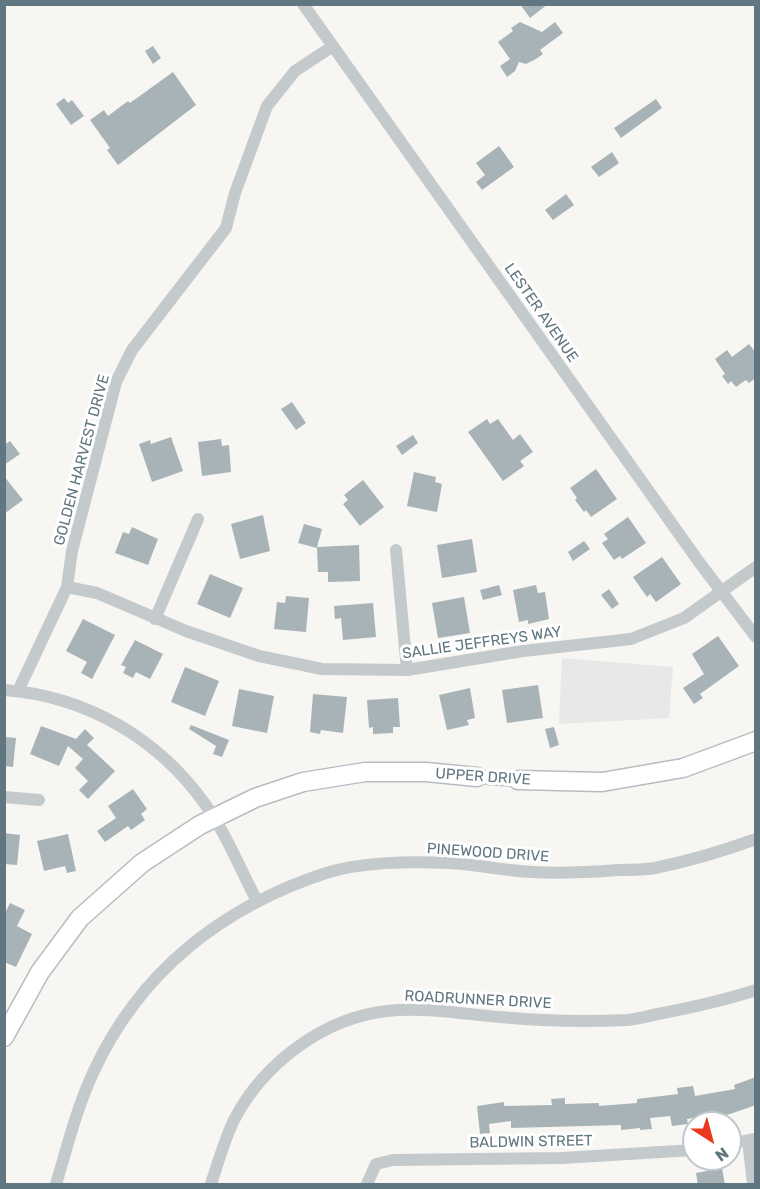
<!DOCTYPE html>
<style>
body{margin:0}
#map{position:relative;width:760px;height:1189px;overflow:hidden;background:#f7f6f3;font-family:Rubik,sans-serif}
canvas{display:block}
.frame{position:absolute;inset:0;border:6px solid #607680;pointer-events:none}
.north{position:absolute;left:682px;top:1111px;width:60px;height:60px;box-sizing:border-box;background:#fff;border:2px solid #bfc8cc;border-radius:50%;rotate:144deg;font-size:16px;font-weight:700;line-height:24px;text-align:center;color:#607680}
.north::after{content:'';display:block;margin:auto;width:21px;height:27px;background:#eb381f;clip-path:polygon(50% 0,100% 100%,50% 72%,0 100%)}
</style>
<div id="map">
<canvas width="760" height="1189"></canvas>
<div class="frame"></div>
<div class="north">N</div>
</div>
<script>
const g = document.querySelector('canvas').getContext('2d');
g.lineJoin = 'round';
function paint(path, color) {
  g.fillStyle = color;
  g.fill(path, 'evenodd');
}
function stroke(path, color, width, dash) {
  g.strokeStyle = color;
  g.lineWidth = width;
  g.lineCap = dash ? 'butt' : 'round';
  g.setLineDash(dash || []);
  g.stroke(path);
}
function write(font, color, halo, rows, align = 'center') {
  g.font = font + ' Rubik,sans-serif';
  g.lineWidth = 6;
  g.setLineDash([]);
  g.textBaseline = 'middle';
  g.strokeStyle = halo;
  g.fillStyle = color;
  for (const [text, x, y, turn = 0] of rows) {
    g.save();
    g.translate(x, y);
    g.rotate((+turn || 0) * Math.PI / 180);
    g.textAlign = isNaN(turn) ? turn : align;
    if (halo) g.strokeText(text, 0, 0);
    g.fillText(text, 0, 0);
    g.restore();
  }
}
paint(new Path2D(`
 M562 658 673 667 669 718 559 724Z`), '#e7e8e7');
paint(new Path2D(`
 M520 4H548L530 18Z
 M520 22 542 32 555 22 563 33 540 50 543 54 536 59 526 64 519 62 515 71 507 77 500 66 510 59 498 42 513 31 511 28Z
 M153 46 161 58 153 64 145 51Z
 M173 72 196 105 118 165 107 150 110 148 90 120 104 110 108 116 128 101 130 103Z
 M64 98 68 103 72 100 84 116 71 125 56 104Z
 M656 99 662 108 621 138 614 128Z
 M499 146 514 167 482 190 476 182 485 175 476 163Z
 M612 152 619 163 599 177 591 167Z
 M566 194 574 205 553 220 545 210Z
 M749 344 756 353V378L749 383 746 380 736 387 731 381 728 384 722 376 725 374 715 359 727 350 732 357Z
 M292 402 306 423 296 430 281 409Z
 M487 419 490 424 498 419 513 440 520 434 533 452 520 461 524 466 503 481 468 432Z
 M413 435 418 443 402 455 396 446Z
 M171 437 183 471 152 482 139 444 150 440 151 444Z
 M221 439 222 446 229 445 231 472 202 476 198 442Z
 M10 441 20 454 4 465V445Z
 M596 469 617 499 591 517 586 510 584 512 575 500 577 498 570 488Z
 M414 472 436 477 435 482 442 484 437 512 407 506Z
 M4 476 23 500 4 514Z
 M363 480 384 507 360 526 343 504 348 500 344 495Z
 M263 515 270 551 240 559 231 524Z
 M628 517 646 543 622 559 620 556 614 560 602 543 608 539 604 534Z
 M304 524 322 529 317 547 359 545 360 581 328 582V572H318L317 548 298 543Z
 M132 527 158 539 148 565 115 553 123 532 129 534Z
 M472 539 477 572 442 578 437 545Z
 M584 541 590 549 573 561 568 552Z
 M662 557 681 584 656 602 650 594 647 597 633 577Z
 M210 574 243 588 230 618 197 604Z
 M499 585 502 595 483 600 480 590Z
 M536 585 538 593 545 592 549 619 528 624V620L519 622 513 590Z
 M609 589 619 604 612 609 601 595Z
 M286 596 309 598 306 632 274 629 277 602 285 603Z
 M464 597 470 633 438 638 432 603Z
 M373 603 376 637 343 640 341 618 335 619 334 606Z
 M83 619 115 635 92 679 81 673 87 662 66 651Z
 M718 636 739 666 700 694 703 698 694 704 683 688 704 674 692 654Z
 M135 640 163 654 150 679 136 672 133 678 123 673 126 667 121 665Z
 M185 667 219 681 205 716 171 702Z
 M538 685 543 718 507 723 502 690Z
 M470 688 475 718 467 720 469 725 447 730 439 695Z
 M239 689 274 696 267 733 232 726Z
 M313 694 347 697 343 733 321 730 320 734 310 732Z
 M398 698 400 727H393V733L373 734V727L369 728 367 700Z
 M191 725 229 740 222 757 213 754 216 746 189 729Z
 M41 726 76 739 85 729 94 738 87 745 115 771 88 799 79 790 88 781 75 768 83 759 68 746 59 766 30 754Z
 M554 727 559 745 550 748 545 729Z
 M4 737 16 738 13 767 4 766Z
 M133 789 147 809 141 814 145 820 131 830 128 826 105 842 97 831 116 818 108 806Z
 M4 833 20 835 17 865 4 864Z
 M68 834 76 871 67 873 65 866 44 871 37 841Z
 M10 903 25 910 17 926 32 934 16 967 4 962V915Z
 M756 1077V1105L730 1114 706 1119 705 1116 687 1119 688 1124 672 1126 670 1116 650 1118 652 1129 640 1130V1128L621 1130V1125L511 1128V1121L489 1124 490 1133 480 1134 477 1106 504 1102V1106L552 1105 551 1099 565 1098V1104L599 1103V1106L637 1103V1099L678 1094 677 1088 693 1086 695 1096 735 1089 734 1085Z
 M722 1168 725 1185H698L696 1173Z`), '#a8b3b7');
const secondary = new Path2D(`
 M518 780 602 782 683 768 756 741
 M4 1037 40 972 80 918 142 863 200 825 255 798 303 782 365 772H426L477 777`);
stroke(secondary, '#b6bdc0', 21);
stroke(new Path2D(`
 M303 4 699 562 756 637
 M396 550 407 670
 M67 587 97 593 186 631 259 656 322 669 407 670 523 651 631 639 684 618 756 567
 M155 619 198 519
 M4 690C86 696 158 738 205 804 226 833 240 869 257 901
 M18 691 67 587 72 551 116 382 132 350 226 228 235 193 267 106 295 71 333 46
 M4 797 39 800
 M748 1140 753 1184
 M730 1144 754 1139
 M56 1184C67 1148 77 1107 93 1073 139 972 222 907 326 873 361 862 411 861 448 863 476 864 505 871 533 872 562 874 591 872 619 870 631 870 644 870 655 868 689 861 723 851 756 839
 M211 1184C218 1163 224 1141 234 1120 263 1064 323 1018 387 1011 424 1007 463 1014 500 1017 542 1021 585 1022 627 1020 639 1019 651 1015 663 1013 694 1007 725 1000 756 990
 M367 1184 376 1164 393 1160 562 1158 694 1150`), '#c4c9cb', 12);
stroke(new Path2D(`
 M477 777 518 780`), '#c4c9cb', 15);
stroke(secondary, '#fff', 18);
write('15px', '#607680', '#fff', [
 ["LESTER AVENUE",541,313,55],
 ["GOLDEN HARVEST DRIVE",82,460,-75],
 ["SALLIE JEFFREYS WAY",482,643,-8],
 ["UPPER DRIVE",483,777,4],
 ["PINEWOOD DRIVE",488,853,4],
 ["ROADRUNNER DRIVE",478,1000,3],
 ["BALDWIN STREET",531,1142,-1]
]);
</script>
